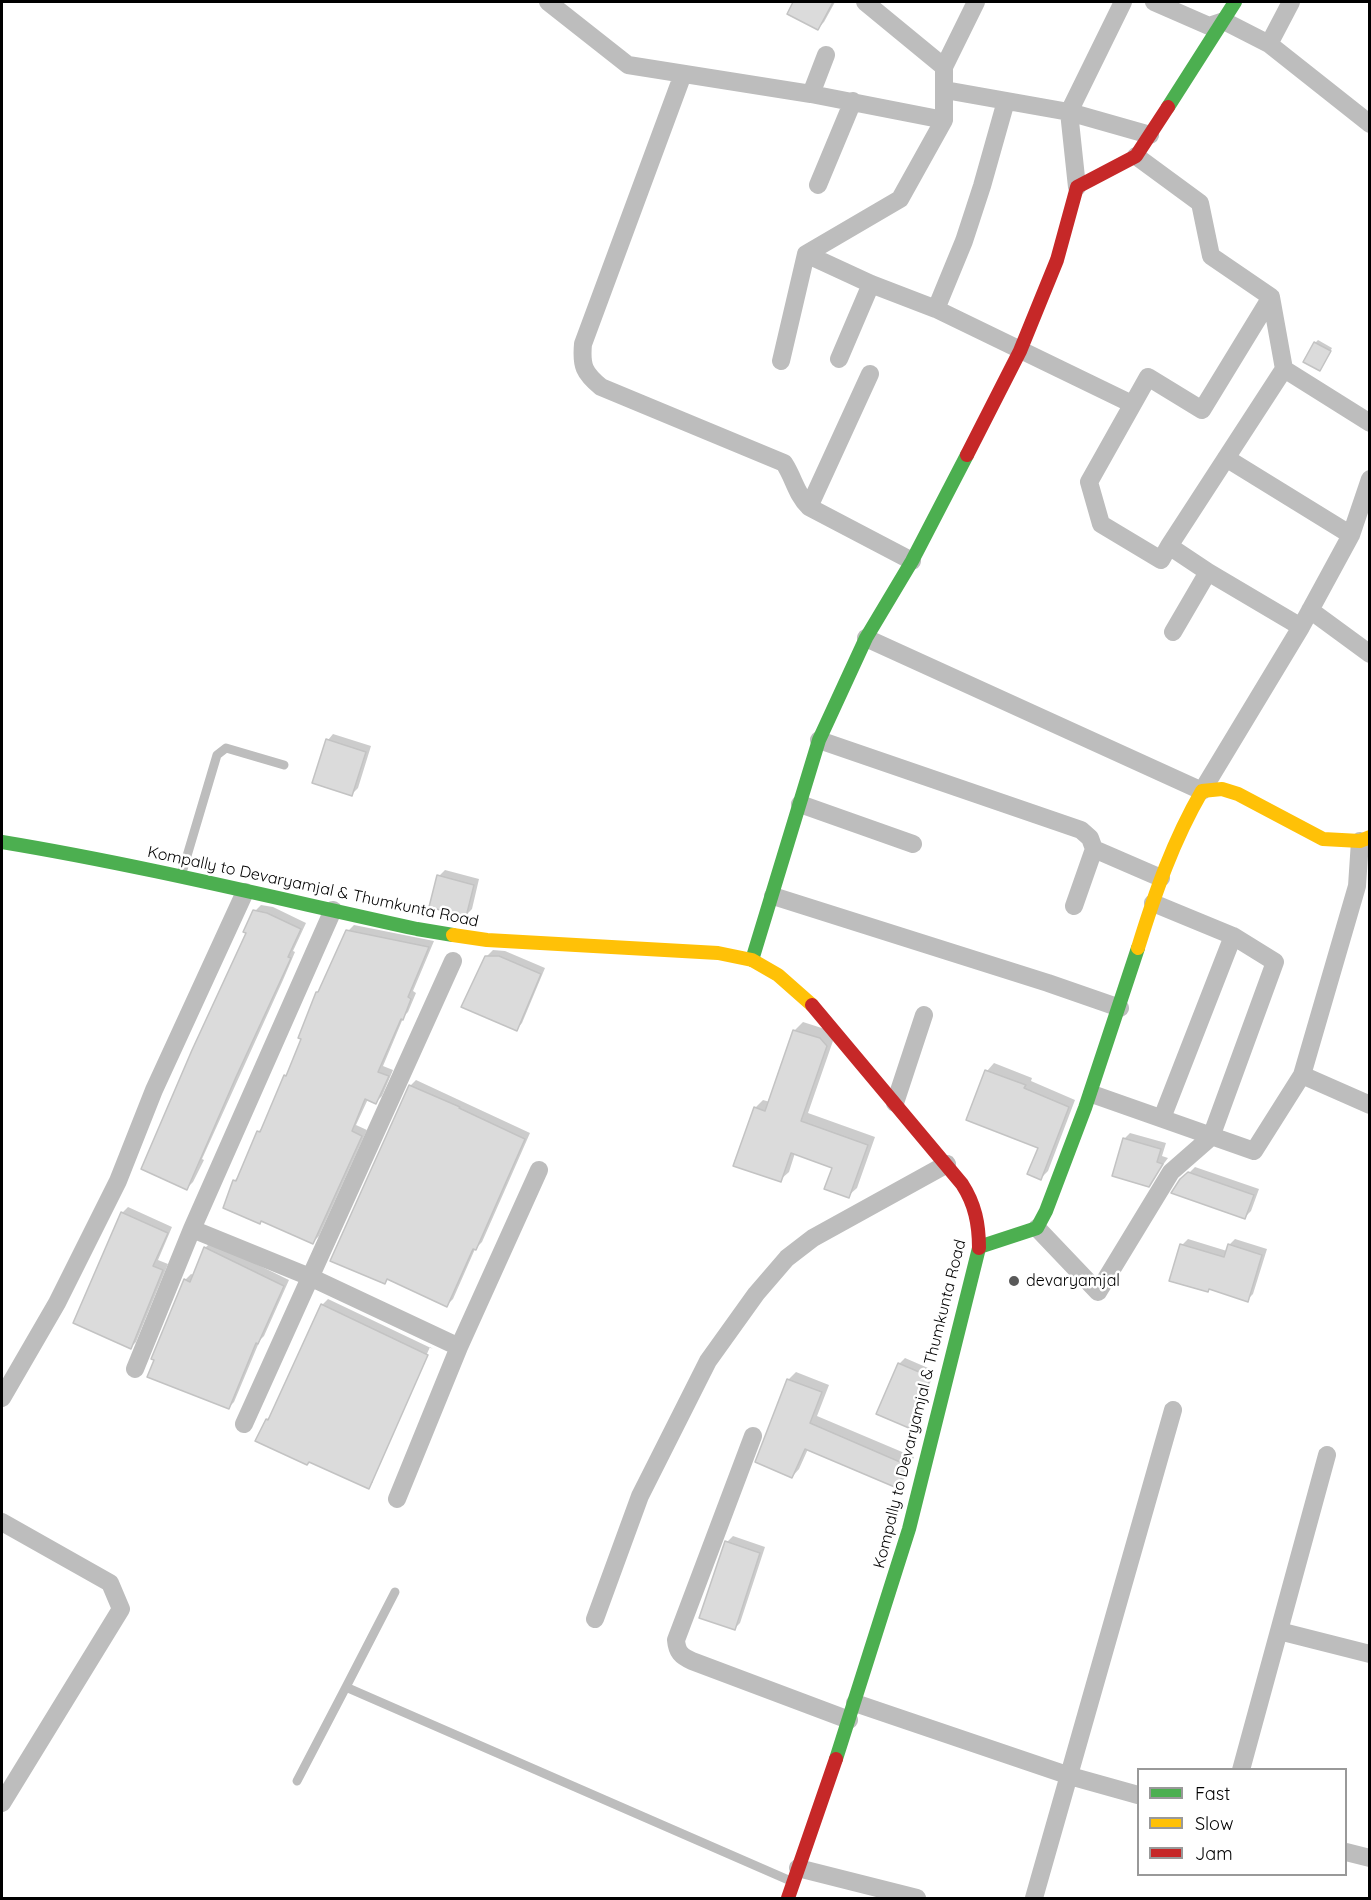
<!DOCTYPE html>
<style>
body{margin:0}
#map{position:relative;width:1371px;height:1900px;overflow:hidden;background:#fff;font-family:Quicksand,sans-serif}
canvas{display:block}
.frame{position:absolute;inset:0;border:3px solid #000;pointer-events:none}
.legend{position:absolute;left:1137px;top:1768px;width:210px;height:108px;box-sizing:border-box;background:#fff;border:2px solid #999;margin:0;padding:8px 10px;list-style:none;font-size:18px;color:#000}
.legend li{display:flex;align-items:center;gap:12px;height:30px}
.legend b{width:30px;border:2px solid #999}
</style>
<div id="map">
<canvas width="1371" height="1900"></canvas>
<div class="frame"></div>
<ul class="legend">
<li><b style="height:8px;background:#4caf50"></b>Fast</li>
<li><b style="height:8px;background:#ffc107"></b>Slow</li>
<li><b style="height:8px;background:#c62828"></b>Jam</li>
</ul>
</div>
<script>
const g = document.querySelector('canvas').getContext('2d');
g.lineJoin = 'round';
function paint(path, color) {
  g.fillStyle = color;
  g.fill(path, 'evenodd');
}
function stroke(path, color, width, dash) {
  g.strokeStyle = color;
  g.lineWidth = width;
  g.lineCap = dash ? 'butt' : 'round';
  g.setLineDash(dash || []);
  g.stroke(path);
}
function write(font, color, halo, rows, align = 'center') {
  g.font = font + ' Quicksand,sans-serif';
  g.lineWidth = 5;
  g.setLineDash([]);
  g.textBaseline = 'middle';
  g.strokeStyle = halo;
  g.fillStyle = color;
  for (const [text, x, y, turn = 0] of rows) {
    g.save();
    g.translate(x, y);
    g.rotate((+turn || 0) * Math.PI / 180);
    g.textAlign = isNaN(turn) ? turn : align;
    if (halo) g.strokeText(text, 0, 0);
    g.fillText(text, 0, 0);
    g.restore();
  }
}
paint(new Path2D(`
 M795 2H835L824 22 818 28 789 13Z
 M1318 340 1332 348 1322 367 1315 343Z
 M333 734 371 746 358 788 352 794 328 740Z
 M445 870 479 879 472 909 466 915 439 876Z
 M261 905 273 907 306 923 293 951 295 952 283 980 202 1159 204 1160 193 1182 187 1188 248 932 255 911Z
 M354 925 434 941 413 991 416 993 408 1012 404 1016 383 1066 393 1070 382 1096 376 1102 368 1099 356 1125 367 1130 319 1236 313 1242 262 1220 224 1207 235 1180 241 1174 258 1132 264 1126 285 1076 289 1072 348 931Z
 M493 950 505 951 545 968 522 1023 517 1029 486 957Z
 M803 1022 828 1030 834 1038 808 1113 875 1137 857 1188 848 1196 834 1167 795 1153 789 1172 780 1180 755 1108 763 1100 770 1102 795 1030Z
 M994 1063 1032 1078 1031 1081 1075 1100 1048 1171 1041 1178 1040 1147 987 1071Z
 M416 1080 530 1133 482 1242 475 1249 453 1299 447 1305 389 1278 385 1283 410 1086Z
 M1130 1133 1166 1143 1162 1156 1168 1158 1148 1185 1124 1139Z
 M1195 1167 1259 1189 1251 1211 1245 1217 1188 1174Z
 M128 1207 172 1227 158 1260 168 1264 136 1342 131 1347 122 1213Z
 M1188 1239 1227 1251 1229 1245 1235 1239 1267 1249 1253 1294 1247 1300 1210 1288 1207 1291 1182 1245Z
 M211 1242 289 1280 264 1336 260 1340 234 1402 228 1408 185 1280 191 1274 194 1275 205 1248Z
 M328 1299 433 1349 373 1482 433 1349 430 1347 370 1482H373L368 1487 309 1461 257 1441 267 1419 273 1414 322 1305Z
 M905 1358 935 1371 914 1421 909 1427 899 1364Z
 M796 1372 829 1385 817 1416 914 1457 904 1479 897 1487 808 1449 799 1469 792 1477 788 1380Z
 M733 1536 765 1547 740 1623 734 1629 727 1542Z`), '#0003');
const building = new Path2D(`
 M793 2H833L818 30 787 14Z
 M1314 342 1331 351 1320 371 1303 362Z
 M326 739 366 752 352 796 312 783Z
 M437 875 474 885 466 917 429 907Z
 M253 910 267 913 301 929 288 957 291 958 236 1077 187 1190 141 1169 192 1050 246 933 243 932Z
 M346 930 429 947 408 997 411 999 403 1020 401 1019 378 1072 389 1076 376 1104 365 1099 352 1131 362 1136 313 1244 261 1221 260 1224 223 1208 233 1180 236 1181 257 1131 260 1132 284 1075 286 1076 301 1039 298 1038 316 992H318Z
 M485 956H499L541 974 517 1031 461 1007Z
 M793 1030 820 1038 827 1046 801 1121 868 1145 849 1198 824 1189 832 1168 791 1153 781 1182 733 1166 754 1107 765 1111Z
 M985 1070 1026 1085 1024 1088 1069 1107 1041 1180 1027 1174 1038 1148 966 1120Z
 M409 1085 460 1107 459 1108 525 1139 476 1250 473 1249 447 1307 387 1279 385 1284 330 1261Z
 M1123 1138 1161 1149 1157 1162 1163 1164 1149 1187 1112 1176Z
 M1188 1172 1254 1195 1245 1219 1171 1193 1180 1179Z
 M121 1212 168 1233 153 1266 163 1270 131 1349 73 1323Z
 M1180 1244 1224 1257 1228 1244 1262 1255 1248 1302 1209 1289 1208 1292 1169 1281Z
 M204 1247 284 1286 258 1344 256 1343 229 1409 147 1377 154 1360 151 1359 184 1279 190 1282Z
 M321 1304 428 1355 369 1489 309 1462 307 1465 255 1441 266 1419 268 1420Z
 M898 1363 931 1377 909 1428 876 1414Z
 M787 1379 822 1392 810 1423 907 1465 897 1488 805 1449 792 1478 755 1462Z
 M725 1541 760 1553 735 1630 699 1618Z`);
paint(building, '#dbdbdb');
stroke(building, '#c3c3c3', 1.5);
stroke(new Path2D(`
 M181 876 217 755 226 748 284 765
 M346 1687 395 1592
 M297 1781 346 1687 791 1881`), '#bdbdbd', 9);
stroke(new Path2D(`
 M548 2 628 65 811 94 944 120
 M865 2 944 67
 M1154 2 1209 26 1224 21 1269 44 1370 124
 M1269 44 1291 2
 M683 74 583 344C581 366 584 373 601 387L784 463C794 478 796 494 809 507L912 561
 M945 90 1069 112 1150 135
 M811 94 826 55
 M1136 156 1200 203 1211 256 1271 297 1284 369 1370 423
 M818 185 853 101
 M1077 187 1069 112 1123 2
 M806 254 871 284 936 309 1132 404
 M936 309 964 241 982 186 1006 101
 M839 359 871 284
 M781 361 806 254 900 199 944 120V67L976 2
 M1284 369 1169 546 1208 572 1301 627
 M1226 458 1351 535
 M809 507 870 374
 M1169 546 1161 560 1101 524 1089 482 1148 377 1202 410 1271 297
 M1310 610 1370 654
 M1173 632 1208 572
 M866 638 1202 791 1301 627 1351 535 1370 479
 M819 740 1081 830 1090 838 1094 849 1161 878
 M800 804 913 844
 M773 896 1048 983 1120 1008
 M1074 906 1094 849
 M333 910 192 1229 310 1277 459 1347 397 1499
 M1302 1075 1370 1105
 M1092 1094 1254 1151 1302 1075 1357 886 1360 841
 M895 1103 924 1015
 M1162 1118 1233 936
 M1037 1228 1098 1292 1171 1172 1211 1137 1275 962 1233 936 1153 903
 M459 1347 539 1170
 M135 1369 192 1229
 M2 1398 57 1303 118 1181 154 1090 245 892
 M244 1424 453 961
 M753 1436 676 1640C677 1652 681 1656 692 1661L849 1720
 M2 1522 110 1583 121 1609 2 1803
 M595 1619 640 1496 708 1361 756 1294 787 1258 813 1238 947 1164
 M1279 1631 1370 1654
 M855 1703 1070 1776 1138 1795
 M1241 1770 1327 1455
 M1346 1852 1370 1858
 M798 1868 917 1898
 M1034 1898 1173 1410`), '#bdbdbd', 18);
stroke(new Path2D(`
 M1168 107 1235 2
 M2 842C141 865 279 899 417 929L453 935
 M752 960 819 740 866 638 912 561 967 455
 M979 1247 1037 1228 1046 1211 1085 1108 1138 948
 M836 1759 909 1529 979 1248`), '#4caf50', 14);
stroke(new Path2D(`
 M453 935 487 940 718 953 752 960 778 975 812 1005
 M1138 948C1155 893 1173 841 1202 791L1222 789 1238 794 1323 839 1360 841 1370 837`), '#ffc107', 14);
stroke(new Path2D(`
 M967 455 1020 351 1057 260 1077 187 1136 156 1168 107
 M812 1005 962 1184C975 1204 979 1224 979 1248
 M788 1898 836 1759`), '#c62828', 14);
for (const [x, y, r, color] of [
 [1014,1281,6,"#595959"]
]) {
  const dot = new Path2D();
  dot.arc(x, y, r, 0, 2 * Math.PI);
  g.fillStyle = color;
  g.fill(dot);
  stroke(dot, '#fff', 2);
}
write('16px', '#000', '#fff', [
 ["Kompally to Devaryamjal & Thumkunta Road",313,887,12],
 ["Kompally to Devaryamjal & Thumkunta Road",920,1404,-76]
]);
write('16px', '#000', '#fff', [
 ["devaryamjal",1026,1281]
], 'left');
</script>
